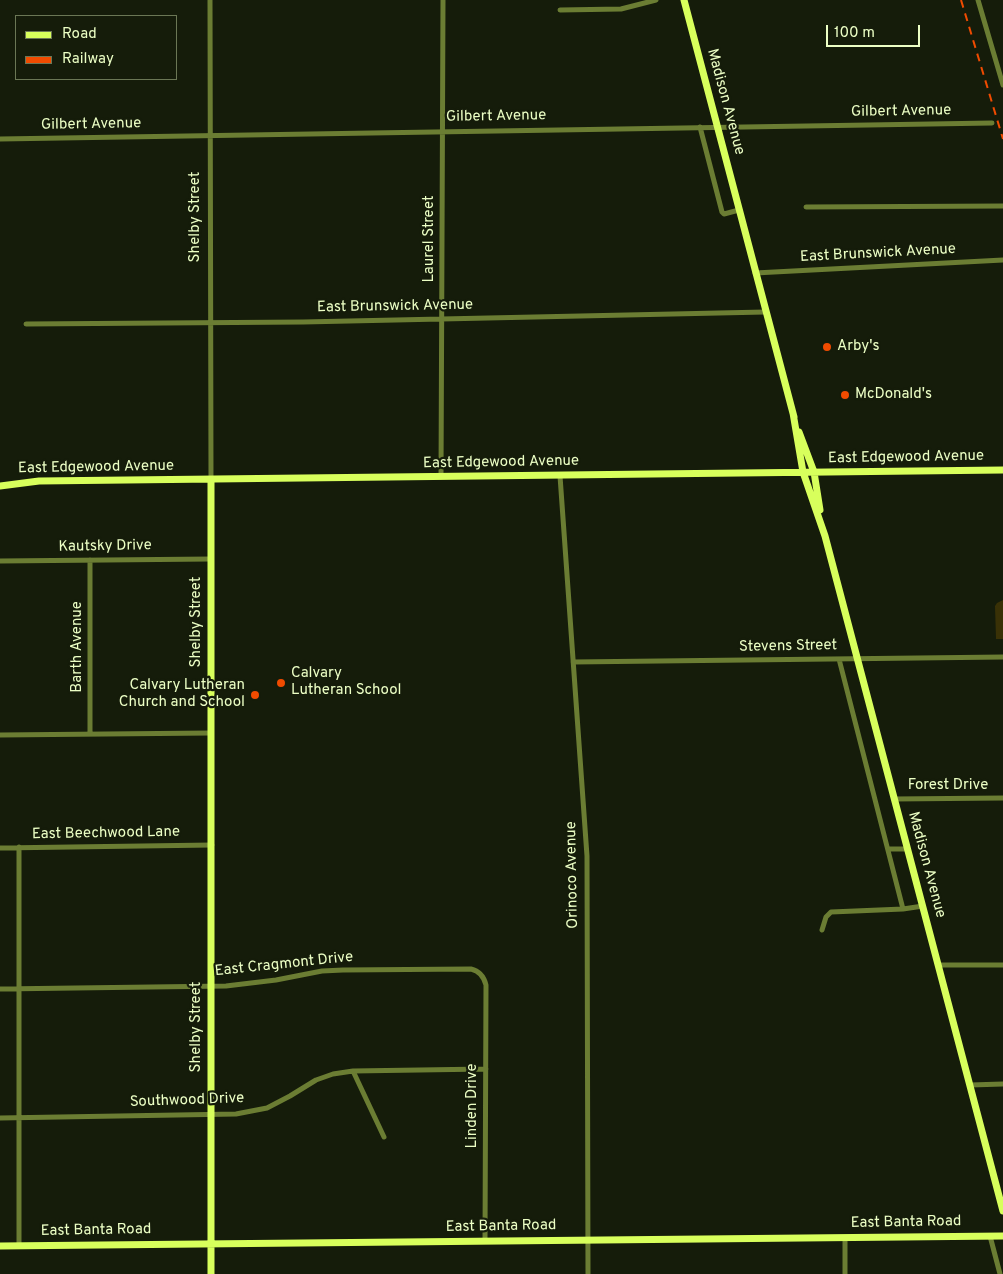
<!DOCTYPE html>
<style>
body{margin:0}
#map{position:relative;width:1003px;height:1274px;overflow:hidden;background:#151c0a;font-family:Overpass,sans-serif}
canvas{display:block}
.legend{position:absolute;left:15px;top:15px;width:162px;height:65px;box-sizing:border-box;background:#151c0a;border:1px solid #6b7755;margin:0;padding:6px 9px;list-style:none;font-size:15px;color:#ecffc5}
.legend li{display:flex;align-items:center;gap:10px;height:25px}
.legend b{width:25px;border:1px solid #6b7755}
.scale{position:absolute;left:826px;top:25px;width:94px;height:22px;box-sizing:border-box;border:2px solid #ecffc5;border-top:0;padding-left:6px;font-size:15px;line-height:18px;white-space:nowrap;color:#ecffc5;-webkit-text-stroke:4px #151c0a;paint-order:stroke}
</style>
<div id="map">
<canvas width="1003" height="1274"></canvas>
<ul class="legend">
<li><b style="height:6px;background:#d8ff5c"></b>Road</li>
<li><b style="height:6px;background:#f04b00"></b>Railway</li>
</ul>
<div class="scale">100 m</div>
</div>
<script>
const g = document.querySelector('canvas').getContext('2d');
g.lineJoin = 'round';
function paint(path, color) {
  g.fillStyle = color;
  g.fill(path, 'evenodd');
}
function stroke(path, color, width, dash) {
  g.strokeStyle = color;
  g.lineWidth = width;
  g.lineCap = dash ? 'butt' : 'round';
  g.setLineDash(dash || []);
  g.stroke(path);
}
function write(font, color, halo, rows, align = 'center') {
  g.font = font + ' Overpass,sans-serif';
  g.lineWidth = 4.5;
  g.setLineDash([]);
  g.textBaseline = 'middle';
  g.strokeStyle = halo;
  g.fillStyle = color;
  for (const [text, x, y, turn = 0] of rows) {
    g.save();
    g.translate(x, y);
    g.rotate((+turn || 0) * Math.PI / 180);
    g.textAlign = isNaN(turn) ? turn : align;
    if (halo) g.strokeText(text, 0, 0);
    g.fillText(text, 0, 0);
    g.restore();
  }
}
paint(new Path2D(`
 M1003 600V639H996L995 606 997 603Z`), '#393106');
stroke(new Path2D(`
 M210 0 211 480
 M978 0 1003 85
 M560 10 621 9 656 0
 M700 127 722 212 724 214 739 210
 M0 139 992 123
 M806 207 1003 206
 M755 273 1003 260
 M26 324 303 322 765 312
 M560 476 587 856 588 1274
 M441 477 443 0
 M90 560V734
 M0 561 211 559
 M839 659 903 909
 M573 662 1003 657
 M0 735 211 733
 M894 799 1003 798
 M19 847V1246
 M0 848 212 845
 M888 849H907
 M822 930 826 917 831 912 903 909 923 906
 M938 965H1003
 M0 989 226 986 276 980 322 971 343 970 471 969C480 971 484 977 486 985L485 1241
 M353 1071 384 1137
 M970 1085 1003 1084
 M0 1118 236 1114 267 1108 290 1096 316 1080 333 1074 353 1071 486 1069
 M990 1236 1000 1274
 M845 1274V1238`), '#6b7d33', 5);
stroke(new Path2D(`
 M684 0 794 417
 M793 413 803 472 825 536 1003 1211
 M799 432 814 472 820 510
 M211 480V1274
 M0 486 39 481 1003 470
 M0 1246 1003 1236`), '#d8ff5c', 7);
stroke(new Path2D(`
 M961 0 1003 139`), '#f04b00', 2, [8, 6]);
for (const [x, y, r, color] of [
 [827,347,5,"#f04b00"],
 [845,395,5,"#f04b00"],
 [281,683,5,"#f04b00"],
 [255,695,5,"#f04b00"]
]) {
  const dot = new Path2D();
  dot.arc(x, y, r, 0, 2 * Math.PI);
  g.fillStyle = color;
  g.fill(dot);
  stroke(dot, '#151c0a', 2);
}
write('15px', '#ecffc5', '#151c0a', [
 ["Madison Avenue",725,102,75],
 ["Gilbert Avenue",901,112,-1],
 ["Gilbert Avenue",496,117,-1],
 ["Gilbert Avenue",91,125,-1],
 ["Shelby Street",196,217,-90],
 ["Laurel Street",430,239,-90],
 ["East Brunswick Avenue",878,254,-3],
 ["East Brunswick Avenue",395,307,-1],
 ["East Edgewood Avenue",906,458,-1],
 ["East Edgewood Avenue",501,463,-1],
 ["East Edgewood Avenue",96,468,-1],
 ["Kautsky Drive",105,547,-1],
 ["Shelby Street",197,622,-90],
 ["Barth Avenue",78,647,-90],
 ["Stevens Street",788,647,-1],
 ["Forest Drive",948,786],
 ["East Beechwood Lane",106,834,-1],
 ["Madison Avenue",926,865,75],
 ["Orinoco Avenue",573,875,-91],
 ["East Cragmont Drive",284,965,-6],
 ["Shelby Street",197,1027,-90],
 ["Southwood Drive",187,1101,-2],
 ["Linden Drive",473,1106,-90],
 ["East Banta Road",906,1223,-1],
 ["East Banta Road",501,1227,-1],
 ["East Banta Road",96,1231,-1]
]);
write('15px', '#ecffc5', '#151c0a', [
 ["Arby's",837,347],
 ["McDonald's",855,395],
 ["Calvary",291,674],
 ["Lutheran School",291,691],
 ["Calvary Lutheran",245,686,"right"],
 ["Church and School",245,703,"right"]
], 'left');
</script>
